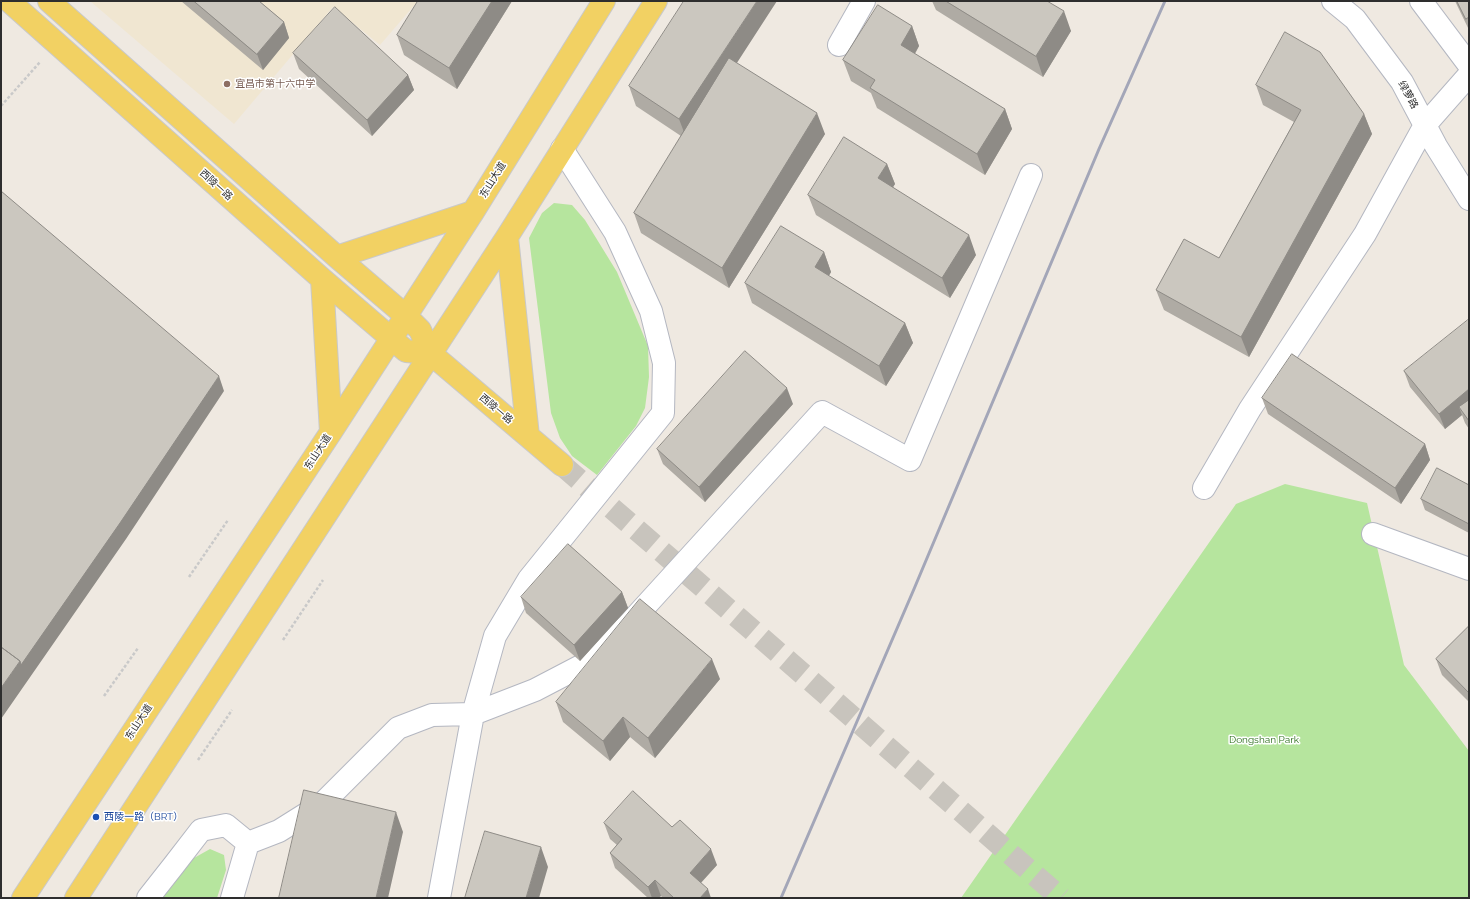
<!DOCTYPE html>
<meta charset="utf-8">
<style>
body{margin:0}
#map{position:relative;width:1470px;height:899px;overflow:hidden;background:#efe9e1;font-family:Raleway,sans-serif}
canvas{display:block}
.frame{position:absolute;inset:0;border:2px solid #2e2e2e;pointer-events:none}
</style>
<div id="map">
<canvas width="1470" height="899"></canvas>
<div class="frame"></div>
</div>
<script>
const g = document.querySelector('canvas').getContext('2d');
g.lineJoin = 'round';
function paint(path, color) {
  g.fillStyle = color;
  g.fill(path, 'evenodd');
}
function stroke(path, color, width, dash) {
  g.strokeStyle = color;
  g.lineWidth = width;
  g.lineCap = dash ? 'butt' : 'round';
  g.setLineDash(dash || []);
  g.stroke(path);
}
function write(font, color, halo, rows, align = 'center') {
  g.font = font + ' Raleway,"Noto Sans SC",sans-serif';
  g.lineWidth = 3;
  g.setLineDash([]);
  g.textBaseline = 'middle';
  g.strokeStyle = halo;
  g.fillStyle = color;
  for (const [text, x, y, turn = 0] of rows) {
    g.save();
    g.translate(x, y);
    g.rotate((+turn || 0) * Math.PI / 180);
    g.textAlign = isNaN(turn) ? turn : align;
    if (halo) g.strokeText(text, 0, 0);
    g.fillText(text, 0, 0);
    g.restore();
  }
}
paint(new Path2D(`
 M90 1H418L380 45 333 7 234 124Z`), '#f0e6d1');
paint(new Path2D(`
 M554 203 572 205 585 220 617 272 648 346 649 377 645 408 636 426 597 475 572 456 560 438 551 413 529 238 542 213Z
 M1285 484 1367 503 1404 665 1469 751V898H961L1236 504Z
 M210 849 224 855 226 870 217 898H159L194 858Z`), '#b6e59e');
stroke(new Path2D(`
 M562 465 1061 898`), '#c8c4bd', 22, [22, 11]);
const minor = new Path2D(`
 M1333 1 1355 19 1402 82 1436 146 1469 199
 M1421 1 1469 65
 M839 45 864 1
 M1204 488 1250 409 1365 234 1425 125 1469 75
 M1373 534 1469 569
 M248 843 279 831 322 804 398 728 432 715 473 714 535 690 581 666 628 625 822 412 910 460 1031 175
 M148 898 174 865 201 830 226 825 248 843 232 898
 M439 898 473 714 495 636 529 579 663 413 664 363 651 311 615 232 562 149`);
const major = new Path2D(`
 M9 1 322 279 406 351 430 353
 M49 1 337 257 406 316 420 330 430 353 562 465
 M507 237 528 436
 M337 257 473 212
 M322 279 331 432
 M23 898 331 432 473 212 604 1
 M76 898 507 237 656 1`);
stroke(minor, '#b4b7c1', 24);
stroke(major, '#c9c9c9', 24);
stroke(new Path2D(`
 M1 106 40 62
 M189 577 228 520
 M283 640 323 580
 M104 696 138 648
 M198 760 232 710`), '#c9c9c9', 2.5, [3, 2]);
stroke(minor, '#fff', 22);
stroke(major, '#f2d163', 22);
stroke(new Path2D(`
 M781 898 914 589 1099 149 1165 1`), '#a3a6b8', 3);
paint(new Path2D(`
 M181 1H259L284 22 289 38 263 70Z
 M418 1H512L457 89 404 55 397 35Z
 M932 1H1047L1071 31 1043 77 936 10Z
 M1455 1H1469V30Z
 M912 26 919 46 915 54 1005 109 1012 129 985 175 877 108 871 93 851 81 843 60Z
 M293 53 408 75 414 90 372 136 299 69Z
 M737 63 825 134 729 288 641 233 634 213 681 136 636 106 629 86Z
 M1256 85 1364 114 1372 134 1249 357 1164 310 1156 290 1219 258 1294 122 1263 105Z
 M887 164 895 184 893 187 976 255 950 298 816 215 808 195Z
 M824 252 831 272 829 276 905 323 913 343 886 386 752 303 745 283Z
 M1469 321V429L1465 423 1462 415 1445 429 1410 387 1404 371Z
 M1262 398 1425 444 1430 460 1401 504 1268 414Z
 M793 404 705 502 663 464 657 449Z
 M1469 485V533L1425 510 1421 499Z
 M622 592 628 608 580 661 526 613 521 597Z
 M1469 626V702L1442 675 1436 659Z
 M720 679 655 758 630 737 610 761 563 722 556 702Z
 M604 823 672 827 717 865 701 883 711 898H663L661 896 658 898H648L615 868 610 853 617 845 610 839Z`), '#afaba4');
paint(new Path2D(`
 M492 1H512L457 89 449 68Z
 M757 1H777L687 140 679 119Z
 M1064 11 1071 31 1043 77 1036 56Z
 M284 22 289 38 263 70 257 54Z
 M912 26 919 46 908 65 901 45Z
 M408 75 414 90 372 136 367 120Z
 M1005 109 1012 129 985 175 977 154Z
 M817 113 825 134 729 288 722 268Z
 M1364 114 1372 134 1249 357 1241 337Z
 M887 164 895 184 886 198 878 178Z
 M969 235 976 255 950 298 942 278Z
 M824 252 831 272 822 287 815 267Z
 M905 323 913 343 886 386 879 366Z
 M219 376 224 391 126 539 1 719V688Z
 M787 388 793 404 705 502 699 487Z
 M1469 389V410L1459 407 1462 415 1445 429 1439 414Z
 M1425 444 1430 460 1401 504 1395 488Z
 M622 592 628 608 580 661 574 645Z
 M712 659 720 679 655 758 648 738Z
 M623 717 630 737 610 761 603 741Z
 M396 812 403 832 388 898H376Z
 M541 847 548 867 539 898H526Z
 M711 849 717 865 696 888 690 873Z
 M655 880 661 896 658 898H652L648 887Z
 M708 889 711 898H700Z`), '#8e8b86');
const building = new Path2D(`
 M194 1H259L284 22 257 54Z
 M418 1H492L449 68 397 35Z
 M684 1H757L679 119 629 86Z
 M946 1H1047L1064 11 1036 56Z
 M1457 1H1469V17L1466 19Z
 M878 5 912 26 901 45 1005 109 977 154 870 88 875 80 843 60Z
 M335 7 408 75 367 120 293 53Z
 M1285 32 1320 52 1364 114 1241 337 1156 290 1184 239 1219 258 1301 110 1256 85Z
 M729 58 817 113 722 268 634 213Z
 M844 137 887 164 878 178 969 235 942 278 808 195Z
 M1 191 219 376 120 523 21 665 20 661 1 647Z
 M781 226 824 252 815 267 905 323 879 366 745 283Z
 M1468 320 1469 321V389L1439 414 1404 371Z
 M745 351 787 388 699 487 657 449Z
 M1292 354 1425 444 1395 488 1262 398Z
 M1469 400V421L1459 407Z
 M1437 468 1469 485V524L1421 499Z
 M568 544 622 592 574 645 521 597Z
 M640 599 712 659 648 738 623 717 603 741 556 702Z
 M1469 626V693L1436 659Z
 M1 647 20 661 1 688Z
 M304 790 396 812 376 898H279Z
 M633 791 672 827 680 820 711 849 690 873 708 889 700 898H674L655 880 648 887 610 853 622 839 604 823Z
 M485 831 541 847 526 898H465Z`);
paint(building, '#cbc7bf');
stroke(building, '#8e8b86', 1);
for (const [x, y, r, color] of [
 [227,84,4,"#8d6e63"],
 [96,817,4,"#1a4fb4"]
]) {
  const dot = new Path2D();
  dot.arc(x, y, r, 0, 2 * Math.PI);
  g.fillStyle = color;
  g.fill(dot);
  stroke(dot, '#fff', 1.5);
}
write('10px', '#785e54', '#fff', [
 ["宜昌市第十六中学",235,84]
], 'left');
write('10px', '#2e2e2e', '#fff', [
 ["绿萝路",1408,95,61],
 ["东山大道",493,180,-58],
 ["西陵一路",216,185,42],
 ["西陵一路",496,409,40],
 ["东山大道",318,452,-57],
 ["东山大道",139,722,-57]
]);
write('10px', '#2c6e1b', '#fff', [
 ["Dongshan Park",1264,740]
]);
write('10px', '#164399', '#fff', [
 ["西陵一路（BRT）",104,817]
], 'left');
</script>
